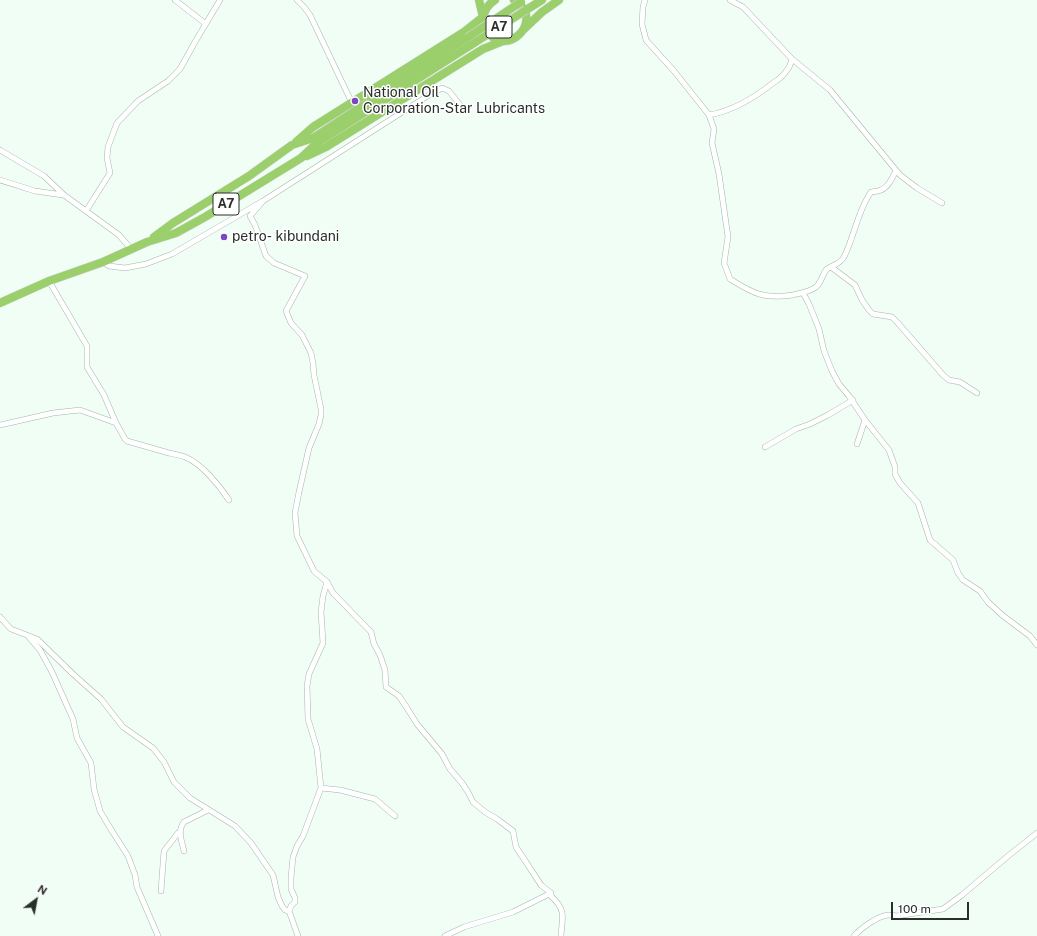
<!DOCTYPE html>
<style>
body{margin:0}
#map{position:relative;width:1037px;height:936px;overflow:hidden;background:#f0fef6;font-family:"Public Sans",sans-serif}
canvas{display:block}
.north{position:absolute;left:16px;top:880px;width:40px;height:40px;-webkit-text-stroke:3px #fff;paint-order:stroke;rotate:32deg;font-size:11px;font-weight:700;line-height:16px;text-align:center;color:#292f2b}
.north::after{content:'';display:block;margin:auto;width:14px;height:18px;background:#292f2b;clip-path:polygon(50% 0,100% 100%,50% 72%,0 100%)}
.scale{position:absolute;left:891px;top:902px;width:78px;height:18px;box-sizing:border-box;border:2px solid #292f2b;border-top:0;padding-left:5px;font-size:12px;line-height:14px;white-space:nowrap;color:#292f2b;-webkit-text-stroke:3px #fff;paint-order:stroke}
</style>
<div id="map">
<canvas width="1037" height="936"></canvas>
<div class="north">N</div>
<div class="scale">100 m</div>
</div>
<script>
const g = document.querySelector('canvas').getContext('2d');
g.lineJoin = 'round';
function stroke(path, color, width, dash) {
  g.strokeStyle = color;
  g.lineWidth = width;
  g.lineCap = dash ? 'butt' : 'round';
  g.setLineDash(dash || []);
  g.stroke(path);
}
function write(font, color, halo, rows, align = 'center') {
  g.font = font + ' "Public Sans",sans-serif';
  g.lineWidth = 3;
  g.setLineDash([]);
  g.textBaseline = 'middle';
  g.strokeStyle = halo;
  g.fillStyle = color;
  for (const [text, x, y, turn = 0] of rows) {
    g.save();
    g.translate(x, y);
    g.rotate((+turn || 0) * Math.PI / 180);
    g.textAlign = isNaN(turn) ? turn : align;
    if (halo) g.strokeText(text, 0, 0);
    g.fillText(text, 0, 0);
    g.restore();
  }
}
const minor = new Path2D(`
 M175 0 206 24
 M297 0 304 7 310 15 352 103
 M645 0 643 7 642 24 646 40 674 71 709 115 714 129 712 143 719 174 728 237 724 263 730 279C754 294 763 299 793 295 801 293 809 292 816 287 822 282 822 274 827 269 834 264 839 265 844 257 854 237 857 214 869 195L871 192C874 191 876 192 878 191 888 189 892 178 896 171
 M730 0 743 7 792 59 830 90 900 175 917 188 942 203
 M709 115C733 111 754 98 773 83 778 80 784 75 787 70 790 67 791 62 792 59
 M0 150 44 176 64 195 119 235 131 249
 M0 180 35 191 63 195
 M263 201 250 216 255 225 266 256 274 263 305 276 286 311 291 323 302 335 311 353 313 363 314 375 321 409V415L319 424 309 448 299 492 295 513 297 536 314 571 327 582 333 593 371 632 374 644 380 655 385 670 386 687 399 696 407 708 417 724 442 754 450 769 462 783 468 792 473 802 485 812 497 819 513 831 516 847 524 859 541 885 551 893V896C567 911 562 917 561 936
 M86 211 110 173 107 158 108 147 117 123 138 101 168 81 180 69 195 42 220 0
 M103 262 109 266 125 268 146 264 172 254 263 201 429 95 442 88 449 91 461 106
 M831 267 855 285 862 300 869 310 873 314 892 317 897 322 943 375 949 380 960 382 977 393
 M49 281 87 346V367L104 395 116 423 125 439 127 441C141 445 155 449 169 453 174 454 180 455 185 457 201 463 219 485 229 500
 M803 293 809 304 819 329 824 351 832 371 839 384 849 396 865 420 889 450 895 467V474L900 483 918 503 930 540 953 560 958 573 963 580 980 591 988 602 1002 615 1030 636 1037 645
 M0 425 53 413 80 410 116 423
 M857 444 865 420
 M765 447 796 429 810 424 828 415 853 400
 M0 617 11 629 37 639 73 674 101 699 123 727 153 748 164 762 174 782 190 798 235 826 251 843 273 875 278 897 282 906 285 910 289 911 298 936
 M28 636 40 650 52 672 73 719 77 738 91 763 94 789 100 811 112 831 128 856 135 875 137 887 158 936
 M321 788 317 749 308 719 307 686 309 674 323 643 321 612 323 596 327 582
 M184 851C182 842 177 831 184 822L208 810
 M161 891 164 851 178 833H180
 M289 911 291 906 295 902V898L291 889V878L293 857 297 846 303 836 321 788 340 790 375 799 395 816
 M445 936 464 927 513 912 551 893
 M854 936C861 928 879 915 889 915 891 915 894 915 896 916L943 909 962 895 1008 856 1037 833`);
const trunk = new Path2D(`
 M526 10 542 0
 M483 17C485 9 488 4 495 0
 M485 28C503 62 548 21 514 0
 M524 29 542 12 559 0
 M296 142 313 127 464 32 483 17 479 0
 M307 156 326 147 483 49 503 41
 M154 237 173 223 249 176 292 145 313 138 467 38
 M0 303 49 281 103 262 147 242 176 233 205 217 301 158 317 143 471 45`);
stroke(minor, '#a6b4ac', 6);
stroke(trunk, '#d8dad9', 9);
stroke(minor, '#fff', 5);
stroke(trunk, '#9bcf6c', 8);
const trunkBridge = new Path2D(`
 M467 38 521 2
 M471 45 526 10`);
stroke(trunkBridge, '#d8dad9', 9, []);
stroke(trunkBridge, '#9bcf6c', 8);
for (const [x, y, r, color] of [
 [355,101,4,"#7949c1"],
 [224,237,4,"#7949c1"]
]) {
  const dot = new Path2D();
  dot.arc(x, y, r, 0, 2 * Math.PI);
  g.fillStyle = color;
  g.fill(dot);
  stroke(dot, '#fff', 1.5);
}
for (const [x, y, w] of [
 [499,27,26],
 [226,204,26]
]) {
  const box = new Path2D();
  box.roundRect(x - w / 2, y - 11, w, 22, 3);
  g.fillStyle = '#fff';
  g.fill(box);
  stroke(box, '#292f2b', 1);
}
write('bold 13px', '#292f2b', null, [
 ["A7",499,27],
 ["A7",226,204]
]);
write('14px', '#292f2b', '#fff', [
 ["National Oil",363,93],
 ["Corporation-Star Lubricants",363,109],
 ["petro- kibundani",232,237]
], 'left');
</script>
